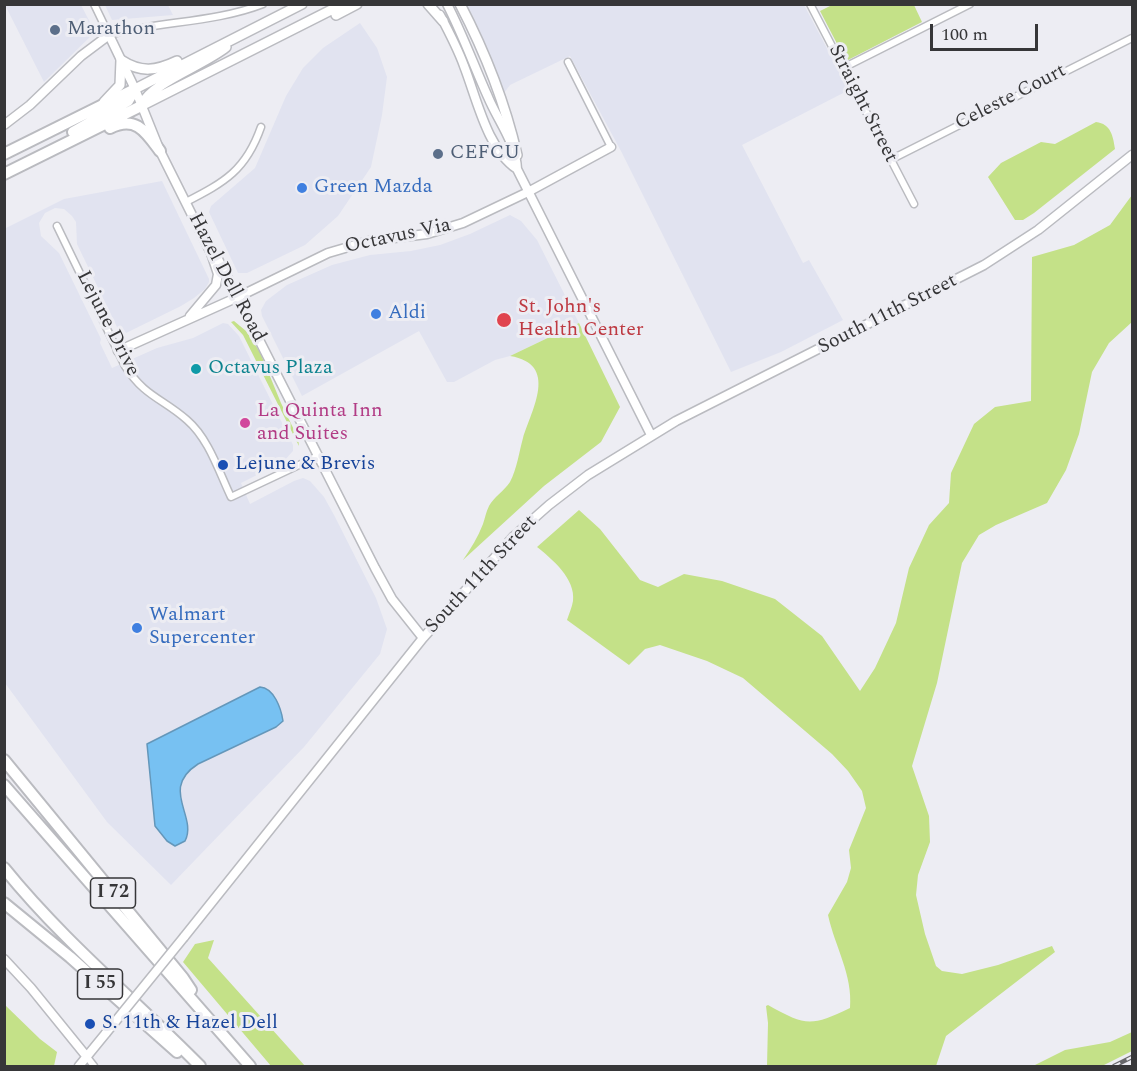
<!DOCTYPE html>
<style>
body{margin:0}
#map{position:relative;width:1137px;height:1071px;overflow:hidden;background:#ededf3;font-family:Spectral,serif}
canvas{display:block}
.frame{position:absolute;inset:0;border:6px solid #363638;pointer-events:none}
.scale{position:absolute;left:930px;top:24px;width:108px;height:27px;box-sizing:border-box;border:3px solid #363638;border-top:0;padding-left:8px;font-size:18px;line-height:21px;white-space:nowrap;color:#363638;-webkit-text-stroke:4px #ededf3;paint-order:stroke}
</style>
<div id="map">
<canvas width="1137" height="1071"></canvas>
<div class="frame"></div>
<div class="scale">100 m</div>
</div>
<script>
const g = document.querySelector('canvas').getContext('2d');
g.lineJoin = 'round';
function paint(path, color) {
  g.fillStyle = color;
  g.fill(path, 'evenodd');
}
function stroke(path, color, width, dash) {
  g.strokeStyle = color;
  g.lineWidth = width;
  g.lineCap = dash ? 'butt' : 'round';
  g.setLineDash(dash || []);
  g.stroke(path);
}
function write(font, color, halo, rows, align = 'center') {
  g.font = font + ' Spectral,serif';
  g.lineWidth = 6;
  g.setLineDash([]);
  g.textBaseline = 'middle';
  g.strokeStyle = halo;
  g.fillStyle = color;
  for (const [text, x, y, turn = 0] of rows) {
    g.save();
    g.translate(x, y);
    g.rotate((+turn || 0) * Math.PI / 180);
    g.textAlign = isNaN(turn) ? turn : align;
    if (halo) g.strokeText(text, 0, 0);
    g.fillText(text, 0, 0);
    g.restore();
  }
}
paint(new Path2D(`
 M5 5H81L95 32 44 82Z
 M105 5H168L173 15 112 20Z
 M466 5H804L849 90 742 145 803 263 809 260 843 320 781 352 731 372 622 153 570 56 510 85 504 93 483 40Z
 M360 23 377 48 387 77 382 115 371 167 338 216 305 245 247 273H238L209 212 211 206 255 168 286 96 303 68 323 48Z
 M162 181 209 279V282L205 289 194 298 181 306 126 333 124 330 117 327 77 244 76 222 72 216 64 209 55 208 45 213 39 223 41 236 59 253 101 339 100 343 112 368 157 348 193 338 223 323 228 324 239 336 293 445V451L283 462 241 483 250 504 294 481 303 478 310 481 324 497 334 515 376 598 387 629 380 654 304 747 171 885 107 822 5 683 4 229 64 199Z
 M510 215 521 221 537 240 579 323 510 356 495 360 454 382H447L419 331 302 396 262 316 261 310 266 301 287 285 332 265 370 255 411 251 440 245 470 234Z`), '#e1e3f0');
paint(new Path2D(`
 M834 4 914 5 922 22 846 61 820 11Z
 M1096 122C1111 124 1113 136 1115 149L1034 213 1023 220H1015L988 177 1001 163 1041 142 1055 144Z
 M1132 195V322L1109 343 1092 372 1079 434 1066 470 1047 503 996 525 979 535 962 563 937 683 912 766 929 816 930 842 918 875 916 895 925 934 936 966 942 971 962 974 998 965 1052 946 1055 952 946 1036 936 1066H767L768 1023 766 1006 768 1005C806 1026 810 1027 850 1008 853 975 835 947 828 915L847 882 851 868 849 850 866 808 862 791 848 771 832 754 743 678 707 661 660 645 645 649 629 665 567 620C569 614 572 607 573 601 576 579 552 559 537 547L579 510 600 529 640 580 658 587 684 574 722 581 775 599 822 636 860 691 875 668 896 623 909 568 929 525 949 503 951 473 974 424 995 407 1031 401 1032 257 1074 245 1110 225Z
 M234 321 246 331 260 352 281 403 298 438 299 446 243 335 231 322Z
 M579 323 620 407 601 442 544 486 463 560C471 548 478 537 483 524 485 518 486 512 489 506 494 497 504 491 510 482 517 469 519 452 523 438 532 409 559 364 510 356Z
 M214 940 208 958 305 1066H271L183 962 195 944Z
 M4 1004 40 1039 57 1052 54 1066H5Z
 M1132 1032V1051L1102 1066H1033L1065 1050 1110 1042Z`), '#c4e188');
const water = new Path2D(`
 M260 687C274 688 281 708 283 721L276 727 198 764C159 789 198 816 185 841L175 846 167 841 155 826 147 744Z`);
paint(water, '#77c1f2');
stroke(water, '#6497ba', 1.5);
const street = new Path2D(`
 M94 4 109 35C159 21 214 23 263 4
 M810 4 914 204
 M568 62 611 147
 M843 68 970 4
 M890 160 1132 38
 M186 202C225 182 246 170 261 127
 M57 226 125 366C145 397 162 398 187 420 209 439 219 472 231 497L318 456
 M87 1057 94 1066`);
const secondary = new Path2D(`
 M447 4C463 35 474 66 488 97 498 121 516 143 517 169L651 435
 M440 15C449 32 458 49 464 66 477 99 487 149 517 169
 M4 125 30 105 81 56 109 35 135 89 160 151 211 253 217 257 375 568 392 599 423 638
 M190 316 216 285 218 274 211 253
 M118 351 238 297 328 253 369 241 427 234 463 223 528 192 611 147
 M184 937 423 638 514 536 549 505 588 475 676 421 984 265 1038 230 1132 155
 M4 959 31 988 87 1057
 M79 1066 106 1033`);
const primary = new Path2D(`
 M428 4 443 21
 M460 4C485 52 505 103 517 155
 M336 15 357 4
 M121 60C141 73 156 71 177 61
 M135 89 302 4
 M104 102 120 85 121 60
 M142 104C153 82 204 65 226 47
 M141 106 343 4`);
const highway = new Path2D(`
 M110 128C136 115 146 132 160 151
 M73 132 128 101 135 89
 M4 154 135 89
 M4 174 141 106
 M4 760 183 978 191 990
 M4 785 250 1066
 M4 868C63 941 135 1000 200 1066
 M4 903 70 957 177 1052`);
stroke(street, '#babbc0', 9);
stroke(secondary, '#babbc0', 11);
stroke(primary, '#babbc0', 12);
stroke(highway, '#babbc0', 14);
stroke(street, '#fff', 6);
stroke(secondary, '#fff', 8);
stroke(primary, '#fff', 9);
stroke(highway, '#fff', 10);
const rail = new Path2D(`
 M1114 1066 1132 1057`);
stroke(rail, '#67676a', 4.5);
stroke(rail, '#ededf3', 2, [7]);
const secondaryBridge = new Path2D(`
 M106 1033 184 937`);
stroke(secondaryBridge, '#babbc0', 11, []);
stroke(secondaryBridge, '#fff', 8);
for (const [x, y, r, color] of [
 [55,30,6,"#5c6f8a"],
 [438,154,6,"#5c6f8a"],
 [302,188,6,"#3f7fe0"],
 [376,314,6,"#3f7fe0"],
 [504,320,8,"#e0444e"],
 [196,369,6,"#0f9aa8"],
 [245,423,6,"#d1479c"],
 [223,465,6,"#1a4fb4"],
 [137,628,6,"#3f7fe0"],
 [90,1024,6,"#1a4fb4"]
]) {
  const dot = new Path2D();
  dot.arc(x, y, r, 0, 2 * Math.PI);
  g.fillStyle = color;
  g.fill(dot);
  stroke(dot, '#ededf3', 2);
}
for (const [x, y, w] of [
 [113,893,45],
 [100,984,45]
]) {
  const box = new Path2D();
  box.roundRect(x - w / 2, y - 15, w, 30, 4.5);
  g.fillStyle = '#ededf3';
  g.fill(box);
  stroke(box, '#363638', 1.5);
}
write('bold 18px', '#363638', null, [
 ["I 72",113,893],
 ["I 55",100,984]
]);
write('20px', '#4e5e75', '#ededf3', [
 ["Marathon",67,30],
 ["CEFCU",450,154]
], 'left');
write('20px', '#363638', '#ededf3', [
 ["Celeste Court",1011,98,-27],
 ["Straight Street",862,104,63],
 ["Octavus Via",398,237,-12],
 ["Hazel Dell Road",226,278,62],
 ["South 11th Street",888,315,-27],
 ["Lejune Drive",107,324,63],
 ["South 11th Street",482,575,-47]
]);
write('20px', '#366cbe', '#ededf3', [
 ["Green Mazda",314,188],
 ["Aldi",388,314],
 ["Walmart",149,616],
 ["Supercenter",149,639]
], 'left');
write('20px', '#be3a42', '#ededf3', [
 ["St. John's",518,308],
 ["Health Center",518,331]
], 'left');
write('20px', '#0d838f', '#ededf3', [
 ["Octavus Plaza",208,369]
], 'left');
write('20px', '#b23c85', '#ededf3', [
 ["La Quinta Inn",257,412],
 ["and Suites",257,435]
], 'left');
write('20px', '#164399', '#ededf3', [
 ["Lejune & Brevis",235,465],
 ["S. 11th & Hazel Dell",102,1024]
], 'left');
</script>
